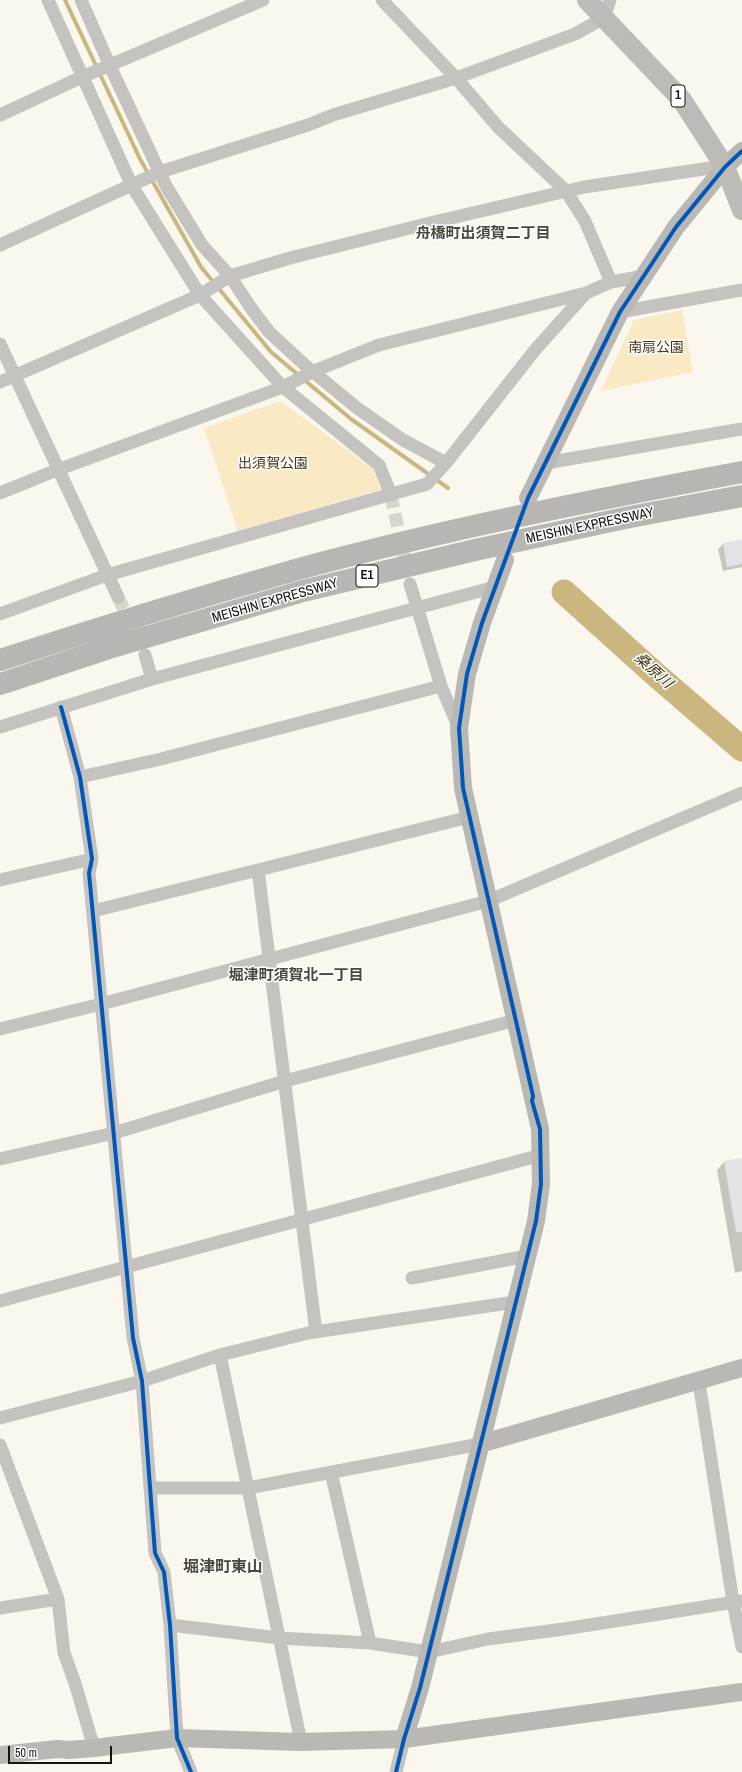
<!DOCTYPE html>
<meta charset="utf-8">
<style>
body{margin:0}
#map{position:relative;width:742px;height:1772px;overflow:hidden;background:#faf7ef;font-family:"Archivo Narrow",sans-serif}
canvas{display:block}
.scale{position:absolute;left:8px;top:1746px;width:104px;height:18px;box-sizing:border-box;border:2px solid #16140f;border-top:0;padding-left:5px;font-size:12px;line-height:14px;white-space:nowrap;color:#16140f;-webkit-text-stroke:3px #fff;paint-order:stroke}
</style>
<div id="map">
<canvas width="742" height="1772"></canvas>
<div class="scale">50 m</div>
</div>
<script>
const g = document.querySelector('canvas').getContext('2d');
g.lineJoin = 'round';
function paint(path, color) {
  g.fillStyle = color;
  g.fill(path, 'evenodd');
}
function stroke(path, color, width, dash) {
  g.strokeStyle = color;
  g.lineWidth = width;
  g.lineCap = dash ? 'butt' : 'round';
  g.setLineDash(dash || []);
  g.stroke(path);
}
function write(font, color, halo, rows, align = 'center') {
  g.font = font + ' "Archivo Narrow","Noto Sans JP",sans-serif';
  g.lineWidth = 3;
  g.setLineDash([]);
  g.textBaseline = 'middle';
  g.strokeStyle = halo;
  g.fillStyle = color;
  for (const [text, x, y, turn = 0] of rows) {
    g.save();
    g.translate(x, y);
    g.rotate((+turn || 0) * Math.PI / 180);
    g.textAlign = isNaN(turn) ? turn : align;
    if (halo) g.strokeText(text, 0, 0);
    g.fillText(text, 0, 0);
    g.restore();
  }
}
paint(new Path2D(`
 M682 310 693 372 601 391 634 320Z
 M280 401 373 469 381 490 238 531 204 428Z`), '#f9e9c5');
paint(new Path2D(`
 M742 540V567L723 571 718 549 723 544Z
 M742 1159V1271L735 1273 717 1170 724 1162Z`), '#0003');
stroke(new Path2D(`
 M65 0 140 159 201 267 271 352 351 419 448 488`), '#ccb680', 4);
stroke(new Path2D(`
 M564 592 655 674 742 749`), '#ccb680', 25);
paint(new Path2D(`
 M742 539V564L727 567 723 543Z
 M742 1158V1232H736L724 1161Z`), '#e4e2e4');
stroke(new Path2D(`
 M391 495 407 572
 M118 597 131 624`), '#d8d5cd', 13, [13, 6]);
stroke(new Path2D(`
 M48 0 132 186 200 295 283 387 379 465 391 495
 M81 0 110 66 166 186 202 245 230 276 251 308 269 332 306 366 357 408 403 440 446 463
 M382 0 456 78 498 127 566 191 585 221 611 282
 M0 115 82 77 263 0
 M0 245 160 172 308 125 333 115 456 78 575 34 604 18 610 0
 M620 312 742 290
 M0 344 118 597
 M0 382 200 295 230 276 290 258 434 222 584 187 730 165
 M546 463 742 429
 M0 493 57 470 283 387 314 371 379 345 586 293
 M410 584 441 686 459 728
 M0 614 107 575 427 484 446 463 535 350 586 293 611 282 644 276
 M145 655 152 679
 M61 707 80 777 92 859 89 873 133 1338 142 1381 155 1553 164 1572 170 1625 177 1738 191 1772
 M0 727 152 679 495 587
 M80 777 161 759 441 686
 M0 880 92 859
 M93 911 258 870
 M0 1029 101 1004 488 901 742 793
 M0 1159 114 1133 285 1081 516 1020
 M412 1278 527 1256
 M0 1301 541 1155
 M316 1332 258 870 469 817
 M220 1355 301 1742
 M699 1382 733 1602 742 1647
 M0 1418 142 1381 220 1355 308 1333 515 1302
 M0 1445 58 1599 64 1653 75 1683 94 1748
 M331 1472 370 1643
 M150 1488H248L480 1444
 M0 1608 58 1599
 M170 1625 279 1638 370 1643 429 1652 488 1639 564 1629 742 1601
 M396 1772 404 1739`), '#c4c3c0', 13);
stroke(new Path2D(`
 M528 498 620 312 676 227 725 167 742 151
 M480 1444 742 1368
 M404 1739 420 1688 536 1221 541 1184 540 1129 463 788 459 728 467 674 482 623 505 560
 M0 1755 57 1749 69 1750 94 1748 177 1738 301 1742 404 1739 742 1692`), '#b9b8b5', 18);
stroke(new Path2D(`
 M587 0 682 100 725 167 742 210`), '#bdbbb8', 20);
stroke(new Path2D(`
 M0 660C98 628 196 598 295 570 442 530 592 500 742 472
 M0 684 109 648 303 591 475 550 630 517 742 496`), '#b8b6b2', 22);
stroke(new Path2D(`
 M61 707 80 777 92 859 89 873 133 1338 142 1381 155 1553 164 1572 170 1625 177 1738 191 1772
 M396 1772 404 1739 420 1688 536 1221 541 1184 540 1129 532 1101 533 1096 463 788 459 728 467 674 482 623 528 498 620 312 676 227 725 167 742 151`), '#0057b8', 4);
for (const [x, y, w] of [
 [678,96,14],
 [367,576,22]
]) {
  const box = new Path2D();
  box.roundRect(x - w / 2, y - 11, w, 22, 3);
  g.fillStyle = '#fff';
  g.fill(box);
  stroke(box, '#16140f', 1);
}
write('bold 13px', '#16140f', null, [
 ["1",678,96],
 ["E1",367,576]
]);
write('14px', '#423515', '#fff', [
 ["南扇公園",656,348],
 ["出須賀公園",273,464]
]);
write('14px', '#16140f', '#fff', [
 ["MEISHIN EXPRESSWAY",590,526,-12],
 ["MEISHIN EXPRESSWAY",275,601,-16]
]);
write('bold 15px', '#4d483d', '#fff', [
 ["舟橋町出須賀二丁目",483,234],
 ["堀津町須賀北一丁目",296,976]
]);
write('italic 15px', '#3f3212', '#fff', [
 ["桑原川",653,671,42]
]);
write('bold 16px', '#4d483d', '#fff', [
 ["堀津町東山",223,1568]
]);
</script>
